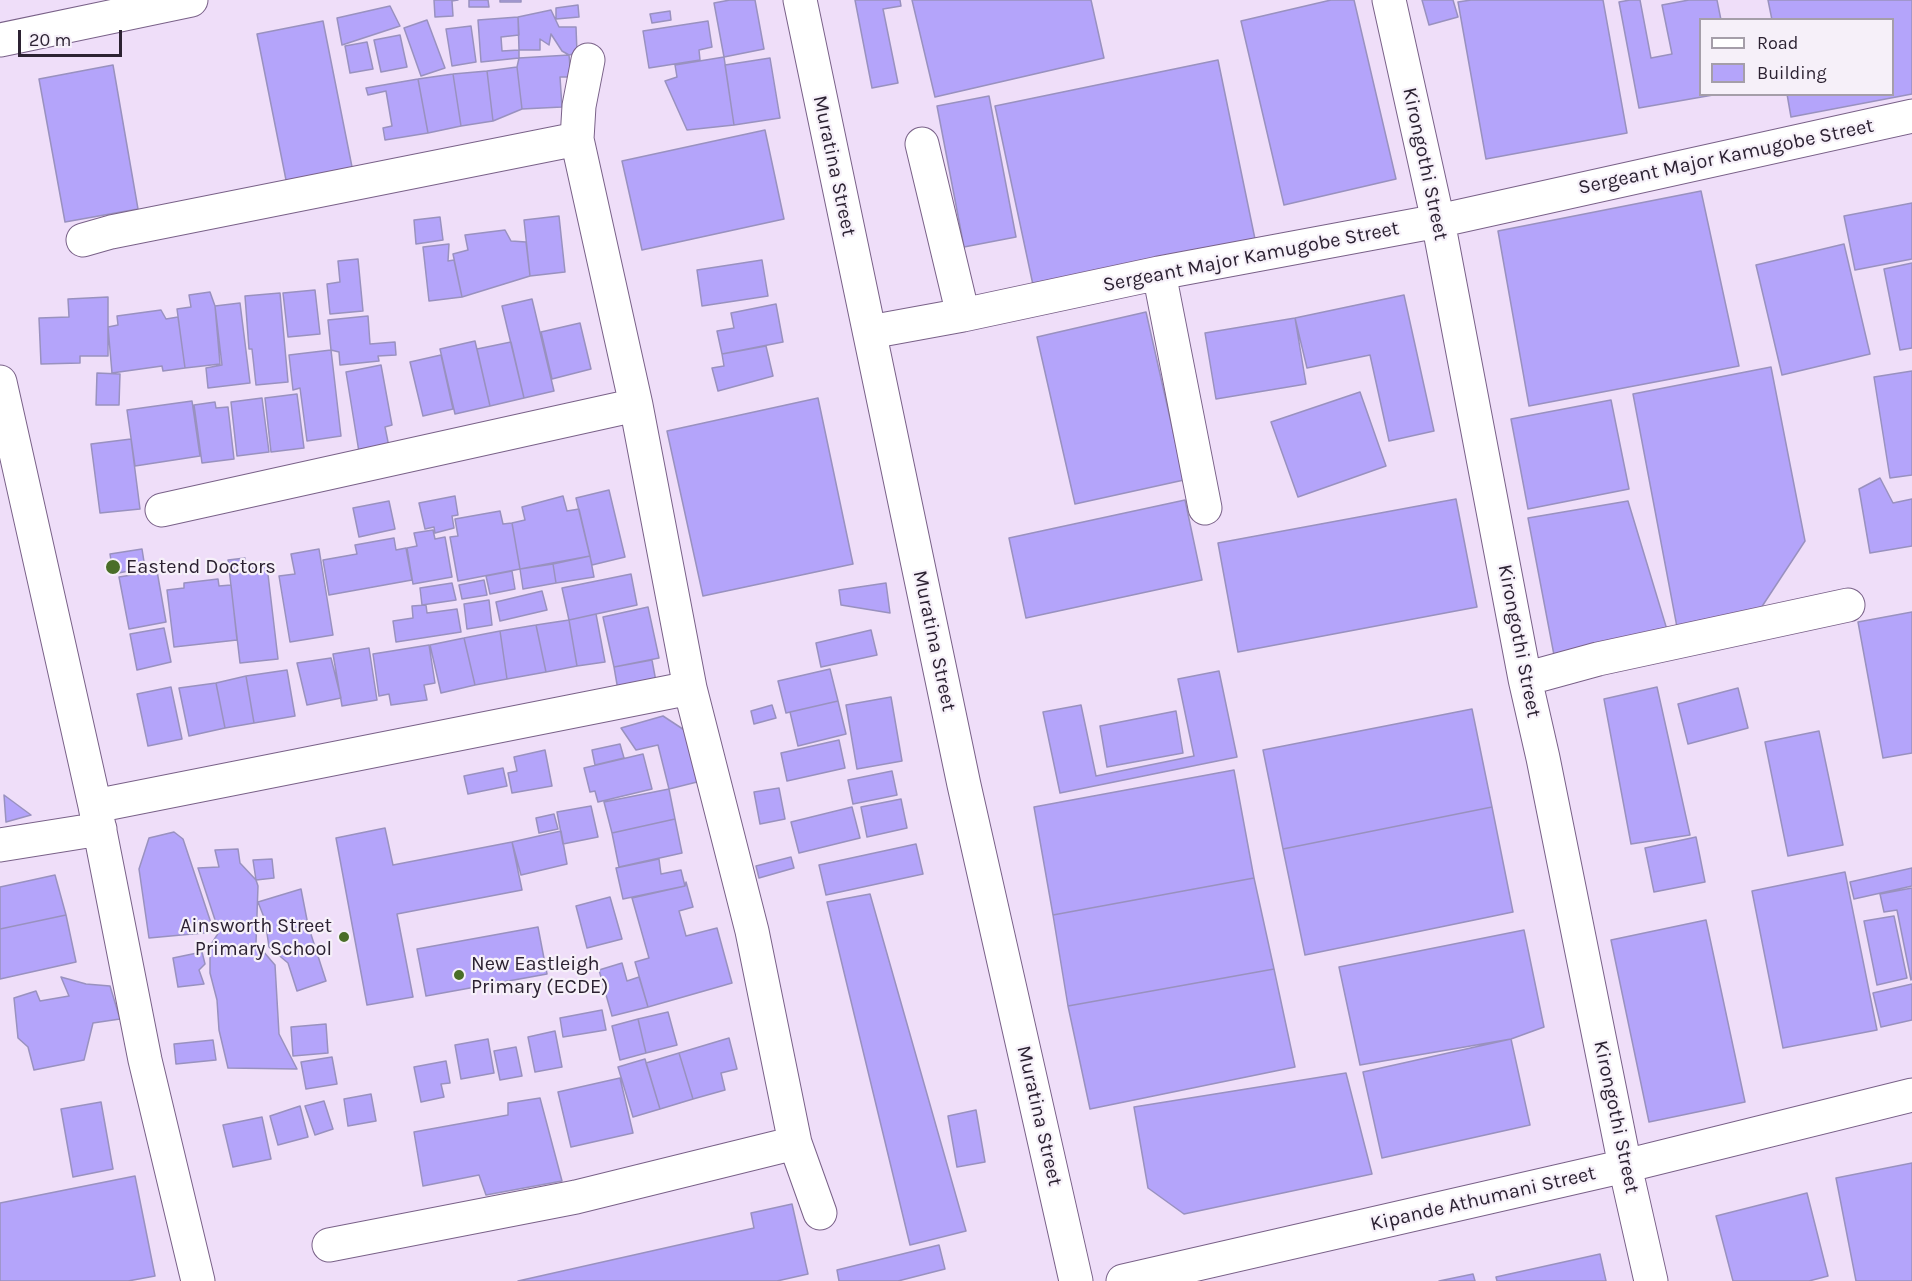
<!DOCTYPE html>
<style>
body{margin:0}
#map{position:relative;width:1912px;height:1281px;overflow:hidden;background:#efdef9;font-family:Karla,sans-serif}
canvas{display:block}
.legend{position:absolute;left:1699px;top:18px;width:195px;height:78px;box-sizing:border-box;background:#f6f0f9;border:2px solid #a59ea9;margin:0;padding:8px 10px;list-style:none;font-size:18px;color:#2c2232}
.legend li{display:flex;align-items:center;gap:12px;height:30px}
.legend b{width:30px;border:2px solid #a59ea9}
.scale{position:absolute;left:18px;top:30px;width:104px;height:27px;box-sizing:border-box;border:3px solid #2c2232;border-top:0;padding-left:8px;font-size:18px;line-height:21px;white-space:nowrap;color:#2c2232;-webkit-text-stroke:4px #f6f0f9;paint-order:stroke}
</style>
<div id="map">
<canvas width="1912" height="1281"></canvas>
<ul class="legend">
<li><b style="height:8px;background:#fff"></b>Road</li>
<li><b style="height:16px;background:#b4a4fa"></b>Building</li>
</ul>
<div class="scale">20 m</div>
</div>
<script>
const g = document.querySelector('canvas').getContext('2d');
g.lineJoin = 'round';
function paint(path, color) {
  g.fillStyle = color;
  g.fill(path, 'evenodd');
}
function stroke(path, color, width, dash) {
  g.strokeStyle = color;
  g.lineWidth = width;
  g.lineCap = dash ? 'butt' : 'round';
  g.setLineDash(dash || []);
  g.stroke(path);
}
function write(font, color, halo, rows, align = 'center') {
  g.font = font + ' Karla,sans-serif';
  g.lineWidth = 4.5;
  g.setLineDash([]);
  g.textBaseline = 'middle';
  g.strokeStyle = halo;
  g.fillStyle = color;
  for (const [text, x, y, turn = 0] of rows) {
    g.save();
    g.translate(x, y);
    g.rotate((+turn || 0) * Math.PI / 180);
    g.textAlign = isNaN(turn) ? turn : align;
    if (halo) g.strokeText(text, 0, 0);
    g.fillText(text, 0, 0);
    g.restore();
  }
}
const building = new Path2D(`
 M434 0H458L452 1 453 16 435 17Z
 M469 0H488L489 7H469Z
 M500 0H521V2H500Z
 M730 0H755L764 49 724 57 714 3Z
 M855 0H900L901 6 883 9 898 83 872 88Z
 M912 0H1091L1104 58 935 97Z
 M1331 0H1354L1396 179 1284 205 1241 21Z
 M1422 0H1453L1458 17 1429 25Z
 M1471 0H1603L1627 133 1486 159 1458 2Z
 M1630 0H1640L1651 58 1672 54 1662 5 1689 0H1717L1721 20H1700V94L1713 95 1639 108 1619 2Z
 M1768 0H1912V94L1791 117 1787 94H1892V20H1772Z
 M578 5 579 17 556 19V8Z
 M390 6 400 26 342 45 337 18Z
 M551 10 559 27H576L577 53 569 55 562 51 551 34 549 45 540 39V50H519L518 17Z
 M670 11 671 20 652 23 650 14Z
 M518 17 519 35 501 37 502 51 519 50V58L481 62 478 20Z
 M427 20 445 68 421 76 404 28Z
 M323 21 353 172 287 185 257 34Z
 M708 21 712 47 699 50 700 60 649 68 643 31Z
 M471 26 476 62 452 66 446 29Z
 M400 35 407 67 381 72 374 40Z
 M367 42 373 69 350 73 345 46Z
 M569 55 571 77H560L562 107 522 109 517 67 519 58Z
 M724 57 734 125 687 130 665 81 677 77 675 65Z
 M770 58 780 118 734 125 725 65Z
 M1218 60 1255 239 1033 285 995 106Z
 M113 65 138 209 65 222 39 79Z
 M517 67 522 109 493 121 487 71Z
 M487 71 493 121 461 126 453 74Z
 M453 74 461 126 428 133 418 79Z
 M418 79 428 133 385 140 383 128 392 126 386 91 368 95 366 88Z
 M989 96 1016 237 964 247 937 106Z
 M765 130 784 219 642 250 622 161Z
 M1701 191 1739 366 1529 406 1498 231Z
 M1912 203V259L1855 270 1844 216Z
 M559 216 565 272 530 276 524 220Z
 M440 217 443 240 416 244 414 220Z
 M505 230 511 241 526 242 530 276 462 297 453 254 468 250 465 235Z
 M449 244 448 261 454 260 462 297 429 301 423 247Z
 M1844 244 1870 354 1782 375 1756 265Z
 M358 259 363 311 330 314 327 284 340 282 338 261Z
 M762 260 768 296 702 306 697 270Z
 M1912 263V348L1900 350 1884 269Z
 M315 290 320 334 288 337 283 293Z
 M210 292 215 306 220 364 185 368 177 309 191 307 189 295Z
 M280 293 288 382 256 385 252 349H249L245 296Z
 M1404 295 1434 431 1389 441 1370 355 1307 368 1295 318Z
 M108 297V356H80V363L41 364 39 318 69 317 68 299Z
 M532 299 554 391 524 398 502 306Z
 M240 303 250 383 208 388 206 368 222 365 215 306Z
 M776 304 783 342 722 354 717 331 734 328 731 313Z
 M161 310 166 319 178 317 185 368 163 371 162 366 112 373 108 327 118 325 117 316Z
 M1146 312 1184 480 1075 504 1037 337Z
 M368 316 370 344 395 342 396 355 378 356 379 361 340 365 339 352 331 350 328 320Z
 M1295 318 1306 384 1216 399 1205 333Z
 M580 323 591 369 552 379 541 332Z
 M475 341 490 406 455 414 440 349Z
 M511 342 524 398 490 406 477 349Z
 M766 346 773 376 718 391 712 368 724 366 722 354Z
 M331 350 341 436 307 441 300 388 293 390 289 355Z
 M441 355 453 409 423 416 410 362Z
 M381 365 392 425 385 427 389 447 359 452 346 372Z
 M1771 367 1805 541 1759 611 1677 627 1633 394Z
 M1912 371V475L1890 478 1874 377Z
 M97 373 120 374 119 405H96Z
 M1360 392 1386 466 1298 497 1271 422Z
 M297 394 304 448 271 452 265 398Z
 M262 398 269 452 237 456 231 402Z
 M818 398 853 564 703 596 667 431Z
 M1611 400 1629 489 1528 509 1511 419Z
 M192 401 200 456 135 466 127 410Z
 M215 402 216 408 228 407 234 459 202 463 194 405Z
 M131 439 140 509 100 513 91 444Z
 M1880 478 1893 503 1912 499V546L1870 553 1859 489Z
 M609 490 625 557 592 565 576 498Z
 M455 496 458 515 452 516 454 528 435 533 434 527 425 529 419 503Z
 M563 496 567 511 579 509 590 556 520 569 512 523 525 520 522 507Z
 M1456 499 1477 607 1238 652 1218 543Z
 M1185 500 1202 580 1026 618 1009 538Z
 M389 501 395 529 359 537 353 508Z
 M1628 501 1668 633 1554 655 1528 518Z
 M500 511 503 524 512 523 520 569 458 581 450 537 458 536 455 519Z
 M433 530 435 539 445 537 452 577 413 584 407 548 417 546 414 533Z
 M394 538 396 550 406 548 412 580 329 595 323 560 357 554 355 545Z
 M142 549 145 568 113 574 110 554Z
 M319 549 333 635 290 642 279 576 295 574 291 554Z
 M590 556 594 577 556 583 553 564Z
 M245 558 246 568 267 566 278 659 240 663 228 560Z
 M553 564 556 583 523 589 520 569Z
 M157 571 166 622 129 629 119 577Z
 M512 571 515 589 490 594 486 576Z
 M631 574 637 605 569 620 562 588Z
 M218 579 219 586 231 585 237 640 174 647 167 590 184 588V583Z
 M484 580 487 595 462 599 459 585Z
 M452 583 456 600 422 605 420 588Z
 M886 583 890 613 841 605 839 590Z
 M542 591 547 610 500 621 496 602Z
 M489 600 492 625 467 629 464 604Z
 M426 605 427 613 457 609 461 632 396 642 393 621 413 618 412 606Z
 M648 607 659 658 614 667 603 617Z
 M1912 612V753L1883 758 1858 622Z
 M596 614 605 662 577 666 569 620Z
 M569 620 577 666 546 672 536 625Z
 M536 625 546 672 507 679 500 631Z
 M164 628 171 662 137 670 130 634Z
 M871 630 877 655 821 667 816 643Z
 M500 631 507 679 475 685 464 638Z
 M464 638 475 685 441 693 430 645Z
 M429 645 435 683 424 685 427 700 391 705 389 694 379 696 373 654Z
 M369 648 377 700 342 706 333 654Z
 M331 658 341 698 307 705 297 663Z
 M652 660 657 687 619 696 614 667Z
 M830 669 838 701 786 713 778 681Z
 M287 670 295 716 254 723 246 676Z
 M1219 671 1237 757 1060 793 1043 712 1081 705 1096 776 1194 756 1178 679Z
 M246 676 254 723 225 728 216 683Z
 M216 683 225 728 189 736 179 688Z
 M171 687 182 739 148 746 137 694Z
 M1657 687 1690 835 1631 844 1604 699Z
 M1738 688 1748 728 1688 744 1678 704Z
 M891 697 902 761 857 769 846 705Z
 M838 701 846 734 798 746 790 712Z
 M772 705 776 718 754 724 751 711Z
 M1472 709 1492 807 1283 849 1263 750Z
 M1176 711 1183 753 1107 767 1100 726Z
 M663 716 695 737 705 780 669 789 658 745 636 750 621 728Z
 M1819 731 1843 845 1788 856 1765 742Z
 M839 740 845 768 787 781 781 753Z
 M620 744 624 758 595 765 592 750Z
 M545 750 552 786 512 793 508 773 517 771 514 757Z
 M643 754 652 789 598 802 595 791 590 792 584 768Z
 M503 768 507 786 468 794 464 776Z
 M1234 770 1254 878 1053 915 1034 807Z
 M892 771 897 795 853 804 848 780Z
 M779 788 785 819 760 824 754 792Z
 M669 789 675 819 612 833 604 802Z
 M4 795 31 815 6 822Z
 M901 799 907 828 867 837 861 807Z
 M591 806 598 837 563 844 557 812Z
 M852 807 860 838 799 853 791 822Z
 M1492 807 1513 912 1305 955 1283 849Z
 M554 814 558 829 539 833 536 818Z
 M675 819 682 853 619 867 612 833Z
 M385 828 393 865 512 842 522 890 397 914 413 997 367 1005 336 838Z
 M561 831 567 864 521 875 512 842Z
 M174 832 183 839 214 932 149 938 139 869 149 838Z
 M1696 837 1705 882 1654 892 1645 848Z
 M916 844 923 874 826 895 819 865Z
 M238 849 240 863 256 880 258 886 256 943 275 965 279 1034 297 1069 228 1068 219 1030 217 1000 210 973V946L219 932 198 868 219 867 215 850Z
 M791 857 794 868 759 878 756 866Z
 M272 859 274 878 256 880 253 860Z
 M659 859 661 874 681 870 685 886 623 899 616 868Z
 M1912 868V886L1854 899 1850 882Z
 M1845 872 1877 1030 1783 1048 1752 891Z
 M55 875 66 915 0 929V887Z
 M1254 878 1274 969 1068 1006 1053 915Z
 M686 882 693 907 679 911 686 936 717 928 732 983 648 1007 635 962 649 958 632 898 685 886Z
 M1912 888V979L1911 980 1897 910 1884 912 1880 894Z
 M301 889 308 925 326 981 297 991 288 963 269 947 265 920 258 902Z
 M870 894 966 1231 910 1245 827 902Z
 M610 897 622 939 587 948 576 906Z
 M66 915 76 962 0 979V929Z
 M1894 916 1907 978 1877 985 1864 921Z
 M1706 920 1745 1102 1649 1122 1611 940Z
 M538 927 547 974 426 996 417 949Z
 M1524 930 1544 1027 1511 1039 1360 1065 1339 967Z
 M202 952 205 964 199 970 204 984 178 987 173 958Z
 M622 963 627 981 639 977 648 1007 612 1016 599 970Z
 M1274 969 1295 1067 1090 1109 1068 1006Z
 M61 977 86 984 110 986 120 1019 93 1023 84 1060 34 1070 28 1047 18 1038 14 998 36 991 40 1001 69 996Z
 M1912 984V1020L1881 1027 1873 993Z
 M602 1010 606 1030 563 1037 560 1018Z
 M668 1012 677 1045 646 1053 638 1019Z
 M638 1019 646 1053 620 1060 612 1026Z
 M326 1024 328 1053 293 1056 291 1027Z
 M555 1031 562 1067 535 1072 528 1037Z
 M729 1038 737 1069 721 1073 725 1090 693 1099 679 1053Z
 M488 1039 494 1073 461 1079 455 1045Z
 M1511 1039 1530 1125 1382 1158 1363 1072Z
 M213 1040 216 1060 176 1064 174 1044Z
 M516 1047 522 1076 500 1080 494 1051Z
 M679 1053 693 1099 660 1109 646 1063Z
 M332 1057 337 1084 306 1089 301 1062Z
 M645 1059 660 1109 633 1117 618 1067Z
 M446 1061 450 1083 441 1084 444 1097 421 1102 414 1067Z
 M1346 1073 1372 1174 1184 1214 1148 1188 1134 1107Z
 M620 1078 633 1133 571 1147 558 1092Z
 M371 1094 376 1121 348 1126 344 1099Z
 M540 1098 562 1181 486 1195 479 1175 423 1186 414 1132 508 1115V1103Z
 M324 1101 333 1129 315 1135 305 1106Z
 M101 1102 113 1169 73 1177 61 1109Z
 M300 1106 308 1137 278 1145 270 1116Z
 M976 1110 985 1162 957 1167 948 1116Z
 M262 1117 271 1159 233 1167 223 1125Z
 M1912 1163V1281H1856L1836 1178Z
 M135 1176 155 1276 128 1281H0V1203Z
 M1807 1193 1828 1276 1809 1281H1733L1716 1216Z
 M792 1204 808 1274 777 1281H518L754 1228 751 1213Z
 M939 1245 945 1269 898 1281H839L837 1270Z
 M1600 1254 1606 1281H1497L1496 1277Z
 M1473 1274 1475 1281H1439Z`);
paint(building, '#b4a4fa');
stroke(building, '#9991bf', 1.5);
const minor = new Path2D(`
 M1389 0 1438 221 1525 679 1543 758 1625 1166 1651 1281
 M0 40 191 0
 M588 60 579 106 577 139 636 405 690 688 752 931 795 1143 820 1213
 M922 144 963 315
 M83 240 111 232 577 139
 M1159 273 1205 508
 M870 332 963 315 1159 273 1438 221 1912 116
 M0 382 95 806 145 1060 198 1281
 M162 510 636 405
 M1525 679 1598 659 1848 605
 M95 806 690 688
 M0 845 100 829
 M329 1245 576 1197 795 1143
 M1123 1281 1625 1166 1912 1095`);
const major = new Path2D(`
 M800 0 964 785 1076 1281`);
stroke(minor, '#796188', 35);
stroke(major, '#796188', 35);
stroke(minor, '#fff', 33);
stroke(major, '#fff', 33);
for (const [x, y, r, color] of [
 [113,567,8,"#4a6e28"],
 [344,937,6,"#4a6e28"],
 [459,975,6,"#4a6e28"]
]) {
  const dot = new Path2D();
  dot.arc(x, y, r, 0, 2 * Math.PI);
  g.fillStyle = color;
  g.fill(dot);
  stroke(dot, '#f6f0f9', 2);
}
write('20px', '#2c2232', '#f6f0f9', [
 ["Sergeant Major Kamugobe Street",1726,157,-12],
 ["Kirongothi Street",1425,164,78],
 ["Muratina Street",834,166,78],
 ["Sergeant Major Kamugobe Street",1251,257,-11],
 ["Muratina Street",934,641,78],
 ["Kirongothi Street",1519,641,79],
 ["Muratina Street",1039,1116,77],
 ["Kirongothi Street",1616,1117,78],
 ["Kipande Athumani Street",1483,1199,-13]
]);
write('20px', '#2c2232', '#f6f0f9', [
 ["Eastend Doctors",126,567],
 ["Ainsworth Street",332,926,"right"],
 ["Primary School",332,949,"right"],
 ["New Eastleigh",471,964],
 ["Primary (ECDE)",471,987]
], 'left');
</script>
